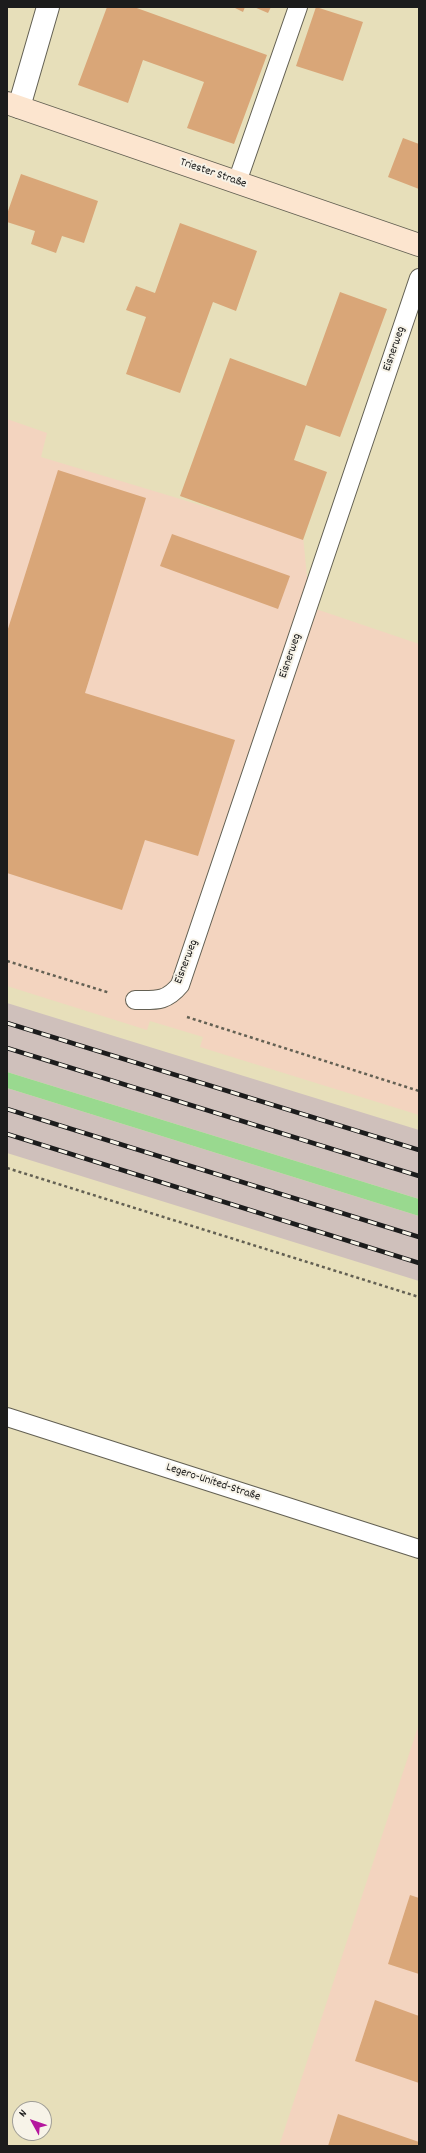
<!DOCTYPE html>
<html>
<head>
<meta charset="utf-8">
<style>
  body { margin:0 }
  #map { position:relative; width:426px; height:2153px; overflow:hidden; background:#e7dfba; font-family:Dekko,sans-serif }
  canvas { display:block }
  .frame { position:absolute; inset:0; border:8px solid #1c1c1c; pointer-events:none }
  .north { position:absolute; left:12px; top:2101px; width:40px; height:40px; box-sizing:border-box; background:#f7f3e8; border:1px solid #9f9d96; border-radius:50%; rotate:310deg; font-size:11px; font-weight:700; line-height:16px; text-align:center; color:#1c1c1c }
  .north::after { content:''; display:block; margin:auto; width:14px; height:18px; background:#b5179e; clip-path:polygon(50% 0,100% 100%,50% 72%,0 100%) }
</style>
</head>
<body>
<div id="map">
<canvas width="426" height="2153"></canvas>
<div class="frame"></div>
<div class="north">N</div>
</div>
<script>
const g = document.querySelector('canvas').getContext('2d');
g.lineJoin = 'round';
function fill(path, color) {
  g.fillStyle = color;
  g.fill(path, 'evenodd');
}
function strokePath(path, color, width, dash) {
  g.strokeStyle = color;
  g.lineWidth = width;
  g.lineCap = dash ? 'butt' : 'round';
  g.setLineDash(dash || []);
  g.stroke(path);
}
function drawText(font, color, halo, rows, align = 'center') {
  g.font = font + ' Dekko,sans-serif';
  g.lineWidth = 4;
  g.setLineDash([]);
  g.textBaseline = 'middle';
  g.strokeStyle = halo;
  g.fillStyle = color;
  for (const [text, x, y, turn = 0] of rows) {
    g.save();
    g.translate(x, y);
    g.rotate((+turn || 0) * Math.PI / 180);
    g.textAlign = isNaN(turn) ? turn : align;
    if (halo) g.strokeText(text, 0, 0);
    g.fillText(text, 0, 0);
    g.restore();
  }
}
const built = new Path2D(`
  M7,419L47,433L41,457L303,536L310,607L419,644V1115L200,1047L203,1037L150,1021L147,1030L7,986Z
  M419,1724V2146H279Z`);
const industrial = new Path2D(`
  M7,1003L419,1130V1199L7,1072Z
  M7,1088L419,1216V1281L7,1153Z`);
const green = new Path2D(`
  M7,1072L419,1199V1216L7,1088Z`);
const building = new Path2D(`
  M107,7H134L267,55L234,144L187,128L204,82L143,60L128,103L78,85Z
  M233,7H245L243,12Z
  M254,7H271L268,13Z
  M316,7L363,22L343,81L296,66Z
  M403,138L419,144V189L388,177Z
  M21,174L98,201L84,243L62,236L56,253L31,244L35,231L7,222V214Z
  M180,223L257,251L236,311L213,302L180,393L126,374L146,317L126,310L136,286L155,293Z
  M340,292L387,309L340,437L306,425L294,460L327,472L303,540L180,496L230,358L306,386Z
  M58,470L146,498L85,693L235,740L198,856L145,840L122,910L7,873V632Z
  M172,534L290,576L278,609L160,566Z
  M410,1895L419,1898V1974L388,1964Z
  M375,2000L419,2016V2083L355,2061Z
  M338,2114L419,2142V2146H328Z`);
const path = new Path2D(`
  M7,961L110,993
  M187,1017L419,1091
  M7,1168L419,1297`);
const service = new Path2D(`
  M237,182L298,7
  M135,1000C156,1000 166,1002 180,985L419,278
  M7,1417L419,1549`);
const minor = new Path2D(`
  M19,107L48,7`);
const secondary = new Path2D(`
  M7,103L419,245`);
const rail = new Path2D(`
  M7,1023L419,1150
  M7,1048L419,1176
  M7,1109L419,1237
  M7,1134L419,1263`);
const streetNames = [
  ["Triester Straße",213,174,19],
  ["Eisnerweg",395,349,-71],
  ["Eisnerweg",291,656,-71],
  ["Eisnerweg",187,962,-69],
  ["Legero-United-Straße",213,1483,18]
];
fill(built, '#f3d4bf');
fill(industrial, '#cfc0bb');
fill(green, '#99d98f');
fill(building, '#d9a678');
strokePath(service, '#636053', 20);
strokePath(minor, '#636053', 24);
strokePath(secondary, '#636053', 24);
strokePath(path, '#636053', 2.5, [3, 3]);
strokePath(service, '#fff', 18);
strokePath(minor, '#fff', 22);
strokePath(secondary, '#fce5cf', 22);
strokePath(rail, '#1c1c1c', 4.5);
strokePath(rail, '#f7f3e8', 3, [9]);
drawText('12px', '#1c1c1c', '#f7f3e8', streetNames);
</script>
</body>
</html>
